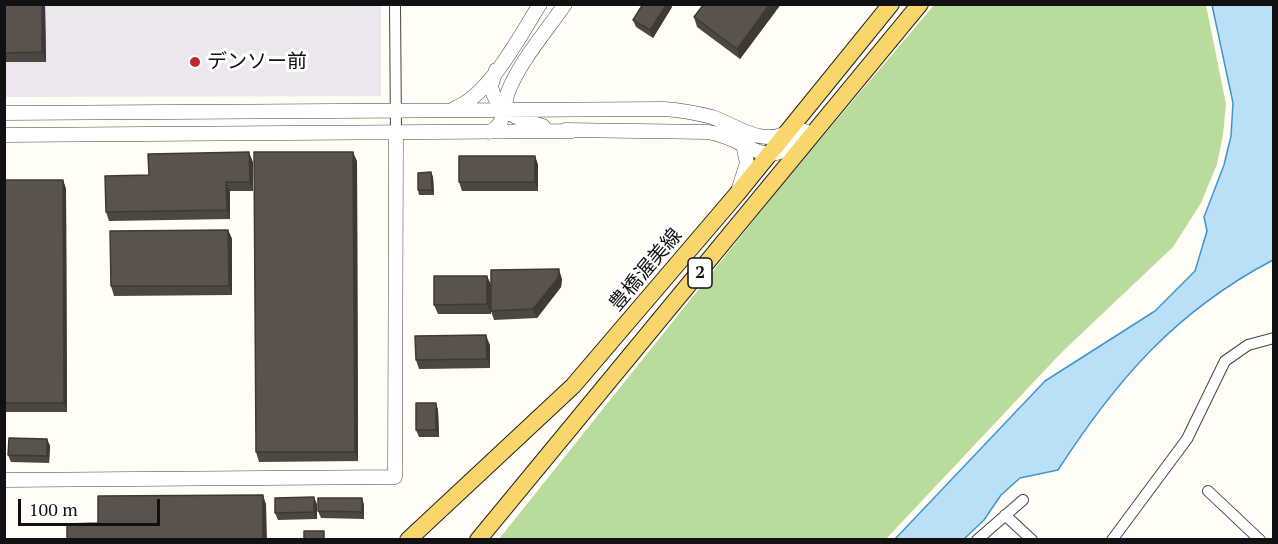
<!DOCTYPE html>
<html>
<head>
<meta charset="utf-8">
<style>
  body { margin:0 }
  #map { position:relative; width:1278px; height:544px; overflow:hidden; background:#fffdf5; font-family:"PT Serif",serif }
  canvas { display:block }
  .frame { position:absolute; inset:0; border:6px solid #111; pointer-events:none }
  .scale { position:absolute; left:18px; top:499px; width:142px; height:27px; box-sizing:border-box; border:3px solid #111; border-top:0; padding-left:8px; font-size:18px; line-height:21px; white-space:nowrap; color:#111; -webkit-text-stroke:4px #fff; paint-order:stroke }
</style>
</head>
<body>
<div id="map">
<canvas width="1278" height="544"></canvas>
<div class="frame"></div>
<div class="scale">100 m</div>
</div>
<script>
const g = document.querySelector('canvas').getContext('2d');
g.lineJoin = 'round';
function fill(path, color) {
  g.fillStyle = color;
  g.fill(path, 'evenodd');
}
function strokePath(path, color, width, dash) {
  g.strokeStyle = color;
  g.lineWidth = width;
  g.lineCap = dash ? 'butt' : 'round';
  g.setLineDash(dash || []);
  g.stroke(path);
}
function drawText(font, color, halo, rows, align = 'center') {
  g.font = font + ' "PT Serif","Noto Sans JP",serif';
  g.lineWidth = 6;
  g.setLineDash([]);
  g.textBaseline = 'middle';
  g.strokeStyle = halo;
  g.fillStyle = color;
  for (const [text, x, y, turn = 0] of rows) {
    g.save();
    g.translate(x, y);
    g.rotate((+turn || 0) * Math.PI / 180);
    g.textAlign = isNaN(turn) ? turn : align;
    if (halo) g.strokeText(text, 0, 0);
    g.fillText(text, 0, 0);
    g.restore();
  }
}
const industrial = new Path2D(`
  M4,5H381V96L5,97Z`);
const forest = new Path2D(`
  M934,5H1206L1226,104L1223,135L1217,164L1201,203L1173,247L1061,353L886,539H499L790,175Z`);
const water = new Path2D(`
  M1212,5H1273V260C1176,311 1117,379 1058,470L1020,478L1001,495L984,520L964,539H895L1045,381L1155,311L1195,271L1207,231L1204,217L1224,165L1231,136L1233,103Z`);
const minor = new Path2D(`
  M395,4L396,133
  M1208,491L1260,540
  M1005,515L1032,540
  M977,540L1023,500
  M1112,540L1187,439L1225,361L1248,345L1274,338`);
const tertiary = new Path2D(`
  M496,70L491,86C496,113 520,120 543,126
  M455,108C489,96 521,34 540,4
  M4,113L664,109C681,110 696,113 712,117C736,125 763,148 789,131
  M565,130L708,132C753,139 766,178 805,131
  M489,132C507,124 503,107 508,92C520,61 546,32 565,4
  M4,135L572,131
  M739,188L747,163L743,144
  M4,480L395,477L396,133`);
const primary = new Path2D(`
  M408,540L573,386L737,194L891,4
  M478,540L920,4`);
const wall = new Path2D(`
  M4,4H45L46,62H4Z
  M704,4H781L740,59L697,27L694,17Z
  M672,7L653,38L636,27L633,20Z
  M535,156L538,165V191H462L459,182Z
  M357,161L358,461L259,462L256,452Z
  M253,162V191H230V219L109,221L106,212L149,175Z
  M431,172L433,177L434,195H419L418,190Z
  M4,180H63L66,189L67,412H4Z
  M228,230L232,239V295L114,296L111,286Z
  M487,276L491,285L562,279L561,287L537,318L494,320L491,311V314H438L434,305Z
  M490,345V368L419,369L416,360Z
  M436,403L438,410L439,437H419L416,430Z
  M47,439L50,446L49,463L11,462L8,455Z
  M362,498L364,505V519L321,518L318,511Z
  M317,504V519L278,520L275,513Z`);
const shadedWall = new Path2D(`
  M42,4H45L46,62L42,52Z
  M667,4H671L672,7L653,38L650,30Z
  M770,4H781L740,59L737,49Z
  M249,152L253,162V191L250,182Z
  M353,152L357,161L358,461L355,452Z
  M535,156L538,165V191L535,182Z
  M431,172L433,177L434,195L432,190Z
  M63,180L66,189L67,412L64,403Z
  M226,182L230,191V219L227,210Z
  M228,230L232,239V295L229,286Z
  M559,269L562,279L561,287L537,318L533,309Z
  M487,276L491,285V314L487,304Z
  M486,335L490,345V368L487,359Z
  M436,403L438,410L439,437L436,430Z
  M47,439L50,446L49,463L47,456Z
  M263,495L266,504L267,540H263Z
  M314,497L317,504V519L314,512Z
  M362,498L364,505V519L362,512Z`);
const building = new Path2D(`
  M4,4H42V52L4,53Z
  M643,4H667L650,30L633,20Z
  M704,4H770L737,49L694,17Z
  M249,152L250,182H226L227,210L106,212L105,176L149,175L148,154Z
  M254,152H353L355,452H256Z
  M459,156H535V182H459Z
  M431,172L432,190H418V173Z
  M4,180H63L64,403H4Z
  M228,230L229,286H111L110,231Z
  M559,269L558,278L533,309L491,311V270Z
  M434,276H487V304L434,305Z
  M486,335L487,359L416,360L415,336Z
  M416,403H436V430H416Z
  M9,438L47,439V456L8,455Z
  M263,495V540H67V524L98,523V496Z
  M314,497V512L275,513V498Z
  M318,498H362V512L318,511Z
  M304,531H324V539H304Z`);
const markers = [
  [195,62,6,"#c4262e"]
];
const shields = [
  [700,273,24]
];
const shieldNames = [
  ["2",700,273]
];
const poiNames = [
  ["デンソー前",207,62]
];
const streetNames = [
  ["豊橋渥美線",646,270,-50]
];
fill(industrial, '#eee6ef');
fill(forest, '#b9dc9c');
fill(water, '#b9e0f7');
strokePath(water, '#3f96cf', 1.5);
strokePath(minor, '#444', 12);
strokePath(tertiary, '#444', 15);
strokePath(primary, '#222', 18);
strokePath(minor, '#fff', 10);
strokePath(tertiary, '#fff', 14);
strokePath(primary, '#f9d66b', 16);
fill(wall, '#4d4742');
fill(shadedWall, '#3f3936');
fill(building, '#5a524d');
strokePath(building, '#3f3936', 1.5);
for (const [x, y, r, color] of markers) {
  const dot = new Path2D();
  dot.arc(x, y, r, 0, 2 * Math.PI);
  g.fillStyle = color;
  g.fill(dot);
  strokePath(dot, '#fff', 2);
}
for (const [x, y, w] of shields) {
  const box = new Path2D();
  box.roundRect(x - w / 2, y - 15, w, 30, 4.5);
  g.fillStyle = '#fff';
  g.fill(box);
  strokePath(box, '#111', 1.5);
}
drawText('bold 18px', '#111', null, shieldNames);
drawText('20px', '#111', '#fff', poiNames, 'left');
drawText('20px', '#111', '#fff', streetNames);
</script>
</body>
</html>
